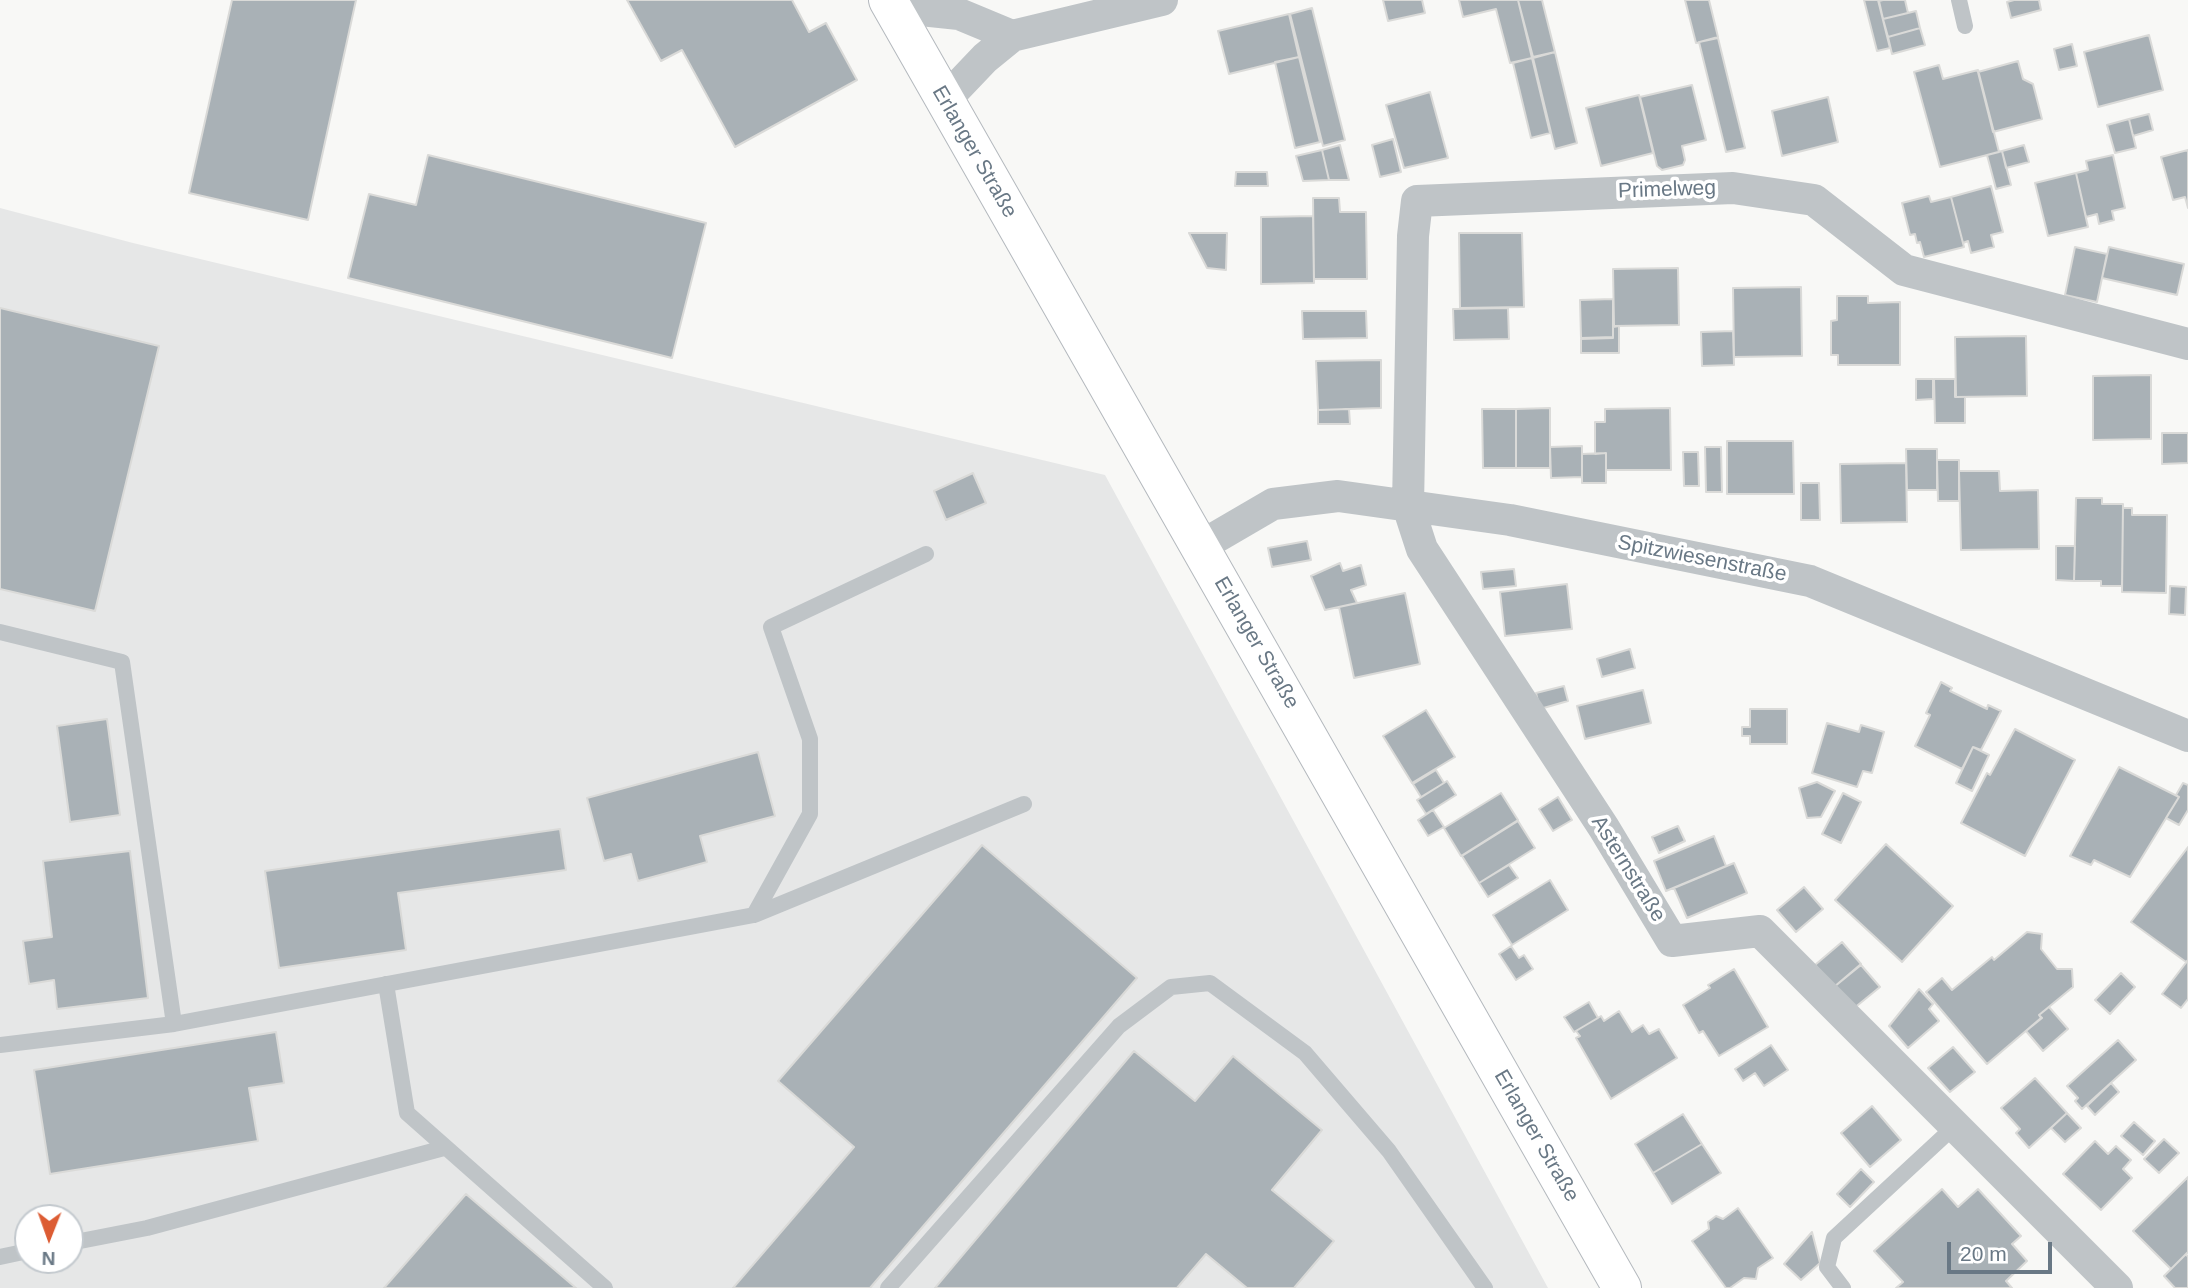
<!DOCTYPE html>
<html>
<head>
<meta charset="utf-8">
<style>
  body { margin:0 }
  #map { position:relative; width:2188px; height:1288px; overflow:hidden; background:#f8f8f6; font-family:Arial,sans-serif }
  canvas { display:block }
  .north { position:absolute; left:14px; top:1204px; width:70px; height:70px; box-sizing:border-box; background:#fff; border:2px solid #c3c9ce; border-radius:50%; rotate:181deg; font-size:19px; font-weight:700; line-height:28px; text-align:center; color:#697885 }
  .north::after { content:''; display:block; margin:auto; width:24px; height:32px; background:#dc5c33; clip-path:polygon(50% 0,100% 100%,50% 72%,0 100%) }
  .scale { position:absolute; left:1947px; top:1242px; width:105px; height:32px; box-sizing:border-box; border:4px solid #697885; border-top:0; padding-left:9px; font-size:21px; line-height:24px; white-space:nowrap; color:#697885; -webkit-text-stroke:5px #fff; paint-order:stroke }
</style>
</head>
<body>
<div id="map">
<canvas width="2188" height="1288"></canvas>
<div class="north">N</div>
<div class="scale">20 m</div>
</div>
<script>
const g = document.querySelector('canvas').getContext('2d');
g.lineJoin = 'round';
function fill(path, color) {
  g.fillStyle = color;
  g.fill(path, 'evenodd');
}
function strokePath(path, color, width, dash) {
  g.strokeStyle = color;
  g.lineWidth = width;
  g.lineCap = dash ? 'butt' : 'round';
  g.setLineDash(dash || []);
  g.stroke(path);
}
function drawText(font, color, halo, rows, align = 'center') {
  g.font = font + ' Arial,sans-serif';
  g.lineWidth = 7;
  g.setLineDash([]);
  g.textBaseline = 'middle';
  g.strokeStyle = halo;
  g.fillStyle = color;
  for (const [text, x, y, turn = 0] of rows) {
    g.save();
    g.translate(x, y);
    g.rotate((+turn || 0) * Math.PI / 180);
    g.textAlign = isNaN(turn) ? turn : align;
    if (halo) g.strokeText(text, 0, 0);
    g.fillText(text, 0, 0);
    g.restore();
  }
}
const built = new Path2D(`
  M0,208L133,243L1105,475L1548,1288H0ZM28,1218H70V1260H28Z`);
const building = new Path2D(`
  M232,0H356L308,220L189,193Z
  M627,0H792L809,32L826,23L857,80L735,147L682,50L661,61Z
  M1383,0H1422L1425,13L1388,21Z
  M1459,0H1518L1532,58L1510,63L1496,9L1463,17Z
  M1518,0H1542L1555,52L1533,57Z
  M1685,0H1709L1718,37L1696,43Z
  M1864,0H1878L1890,48L1877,51Z
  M1883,0H1905L1908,13L1883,19L1879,1Z
  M2014,0H2039L2041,10L2011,18L2007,2Z
  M1312,8L1345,140L1323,146L1290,14Z
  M1916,11L1920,28L1888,37L1883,19Z
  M1289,14L1299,57L1229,74L1218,31Z
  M1920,28L1925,45L1892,54L1888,37Z
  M2149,35L2163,90L2098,107L2084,52Z
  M1718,38L1745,148L1726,152L1699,42Z
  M2072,44L2077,66L2059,70L2054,49Z
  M1555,52L1577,143L1555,149L1533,58Z
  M1299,57L1320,142L1295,148L1275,62Z
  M1532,58L1550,133L1531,138L1513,63Z
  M2018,61L2023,79L2033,84L2042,119L1993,132L1978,72Z
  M1939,65L1943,79L1978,70L1999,152L1940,167L1914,72Z
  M1692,85L1706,140L1682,146L1685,160L1683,165L1662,170L1657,166L1640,97Z
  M1430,92L1448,158L1404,168L1386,105Z
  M1639,95L1653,153L1601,166L1586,108Z
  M1828,97L1838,142L1782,156L1772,111Z
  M2149,114L2153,130L2133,136L2129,119Z
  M2129,119L2136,148L2115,153L2107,125Z
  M1393,139L1401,172L1380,177L1372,145Z
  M1340,145L1349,180H1329L1322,150Z
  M2024,145L2029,162L2006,168L2002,151Z
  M1322,150L1329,180L1303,181L1296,156Z
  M2188,150V208L2185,197L2173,200L2161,157Z
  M2002,151L2011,185L1996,189L1987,155Z
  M428,155L706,223L672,358L348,278L369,194L416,205Z
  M2113,155L2125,208L2112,211L2114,220L2099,224L2097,214L2086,217L2076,173L2088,170L2086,161Z
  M1236,172H1267L1268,186H1235Z
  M2076,173L2088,227L2048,236L2035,183Z
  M1991,186L2003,232L1991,235L1994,247L1971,253L1968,241L1963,243L1951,197Z
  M1929,196L1931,202L1951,197L1964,247L1924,257L1920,242L1917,243L1915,234L1910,235L1902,203Z
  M1313,198H1339L1340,212H1366L1367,279H1314Z
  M1313,216L1314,283L1261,284V217Z
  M1189,233H1227L1226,270L1207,268Z
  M1459,233H1522L1524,307L1460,308Z
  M2075,247L2107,254L2097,302L2065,295Z
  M2109,247L2184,264L2177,295L2102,278Z
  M1678,268L1679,325L1614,326L1613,269Z
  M1801,287L1802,356L1734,357L1733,288Z
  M1837,296H1868V303L1900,302V365H1838V355H1831V321L1837,320Z
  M1613,299V337L1581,338L1580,300Z
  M0,308L159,346L95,611L0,589Z
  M1508,308L1509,339L1454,340L1453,309Z
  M1302,311H1366L1367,338L1303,339Z
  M1619,326V353H1581V339L1613,338V327Z
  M1733,331L1734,365L1702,366L1701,332Z
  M2026,336L2027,396L1956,397L1955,337Z
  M1381,360V408L1318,410L1316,361Z
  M2151,375V439L2093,440V376Z
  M1916,379H1933V399L1916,400Z
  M1934,379H1955V397H1965V423H1935Z
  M1550,408V468H1516V409Z
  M1670,408L1671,470H1606V453L1595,454V422H1605V409Z
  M1349,409L1350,424H1318V410Z
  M1482,409H1516V468H1483Z
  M2162,433H2188V463L2162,464Z
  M1727,441H1793L1794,494H1727Z
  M1582,446V477L1551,478L1550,447Z
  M1705,447H1721L1722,492H1706Z
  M1906,449H1937V490H1907Z
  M1683,452H1698L1699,486H1684Z
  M1606,453V483H1582V454Z
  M1937,460H1959V501H1938Z
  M1906,463L1907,522L1841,523L1840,464Z
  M1959,471H1999L2000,491L2038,490L2039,549L1961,550Z
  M973,473L986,503L946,520L934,491Z
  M1801,483H1819L1820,520H1801Z
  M2076,498H2102V504H2123L2122,586H2101V581H2074Z
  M2123,508H2132V515H2167L2166,593L2122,592Z
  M1307,541L1311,560L1272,567L1268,548Z
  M2056,546H2075L2074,581L2056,580Z
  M1340,563L1343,571L1361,565L1366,585L1351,590L1357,603L1325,610L1311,576Z
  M1514,569L1516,586L1483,589L1481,572Z
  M1567,584L1572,629L1505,636L1500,592Z
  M2170,586L2186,587L2185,615L2169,614Z
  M1405,593L1420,664L1354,678L1339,607Z
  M1630,649L1635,668L1602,677L1597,659Z
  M1941,682L1952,688L1950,691L1987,709L1988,705L2001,711L1981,750L1973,747L1962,769L1915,746L1930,715L1926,713Z
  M1564,686L1568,701L1540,709L1536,693Z
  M1643,690L1651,723L1585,739L1577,706Z
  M1750,709H1787V744H1750V736H1742V727H1750Z
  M1426,710L1455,757L1412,783L1383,736Z
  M107,719L120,815L70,822L57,726Z
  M1827,723L1859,732L1861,725L1884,732L1872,773L1863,771L1857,787L1812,773Z
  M2015,729L2075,760L2025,856L1961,823L1987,773L1990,775Z
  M1973,747L1989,755L1972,791L1956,783Z
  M758,752L775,816L700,836L707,862L638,881L631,854L604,861L587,798Z
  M2119,767L2179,797L2130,877L2094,860L2091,865L2070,856Z
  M1436,770L1444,783L1421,797L1413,784Z
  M1447,781L1456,795L1426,814L1417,800Z
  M1817,782L1835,791L1821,817L1807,818L1799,788Z
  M2183,783L2188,785V810L2179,825L2166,818L2179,797L2176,795Z
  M1501,793L1518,820L1461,856L1444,828Z
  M1843,793L1861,802L1841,843L1822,834Z
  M1558,797L1572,820L1553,831L1539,809Z
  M1433,810L1444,827L1428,836L1418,820Z
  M1518,821L1535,848L1479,883L1462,856Z
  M1678,826L1685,841L1659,853L1652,837Z
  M560,829L566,870L398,893L406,950L279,968L265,871Z
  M1714,836L1726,866L1666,891L1654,861Z
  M1886,844L1953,906L1902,962L1835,900Z
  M982,845L1137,978L870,1288H733L854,1147L778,1081Z
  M2188,847V960L2186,962L2131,922Z
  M130,851L148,998L57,1009L54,980L29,984L23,941L52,937L43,861Z
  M1734,863L1747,893L1687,918L1674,888Z
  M1509,865L1518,878L1488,897L1479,883Z
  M1550,880L1568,910L1512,945L1493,915Z
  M1804,887L1823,909L1796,932L1777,910Z
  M2027,932L2042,934L2041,949L2057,969H2072L2073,987L2039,1015L2041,1018L1987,1064L1926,992L1942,978L1952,990L1992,957L1994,960Z
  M1842,942L1861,964L1834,987L1815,965Z
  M1511,946L1519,958L1524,955L1533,969L1516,980L1499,954Z
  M2188,960V999L2181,1008L2162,994Z
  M1861,965L1880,987L1853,1009L1834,987Z
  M1734,969L1768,1027L1719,1056L1703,1031L1699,1033L1683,1005L1710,988L1708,985Z
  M2121,973L2135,987L2110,1014L2095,1000Z
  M1919,989L1933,1004L1929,1009L1939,1021L1908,1048L1889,1026Z
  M1589,1002L1598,1018L1574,1032L1564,1017Z
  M2049,1007L2068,1029L2043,1051L2026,1031L2042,1018L2039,1015Z
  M1619,1011L1632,1032L1643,1025L1649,1034L1659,1029L1677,1058L1611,1099L1576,1038L1580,1036L1576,1031L1601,1016L1604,1021Z
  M276,1032L284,1083L249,1088L258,1141L50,1174L34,1070Z
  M2118,1040L2136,1060L2082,1109L2075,1101L2078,1098L2067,1086Z
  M1771,1045L1788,1070L1764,1086L1755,1073L1743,1081L1735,1069Z
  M1953,1047L1975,1072L1950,1092L1928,1068Z
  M1134,1051L1195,1101L1233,1056L1322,1130L1272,1190L1334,1241L1294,1288H1247L1206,1254L1177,1288H935Z
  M2035,1078L2067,1113L2029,1148L2016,1133L2020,1129L2001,1108Z
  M2111,1083L2119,1092L2095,1115L2087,1106Z
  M1872,1106L1901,1140L1870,1167L1841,1133Z
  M2067,1113L2081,1128L2065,1142L2051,1128Z
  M1683,1114L1702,1144L1653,1173L1635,1144Z
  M2134,1122L2155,1141L2143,1155L2121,1136Z
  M2164,1139L2179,1153L2159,1173L2144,1159Z
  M2095,1141L2108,1154L2116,1146L2131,1160L2123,1169L2132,1178L2101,1210L2063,1174Z
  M1702,1144L1721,1173L1672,1204L1653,1173Z
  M1861,1169L1874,1182L1850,1207L1837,1194Z
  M2188,1177V1252L2171,1269L2133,1231Z
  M1942,1189L1958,1207L1978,1189L2021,1236L2012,1244L2027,1261L2006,1281L2012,1288H1896L1903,1282L1874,1251Z
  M466,1194L576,1288H384Z
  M1738,1208L1773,1258L1758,1268L1756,1279L1744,1278L1730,1288H1726L1692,1241L1709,1229L1708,1222L1716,1216L1723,1219Z
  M1812,1232L1820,1263L1801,1280L1784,1264Z
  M2186,1254L2188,1257V1288H2175L2164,1276Z`);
const service = new Path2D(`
  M1959,0L1965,26
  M0,632L122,662L174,1024
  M754,915L1024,804
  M386,984L407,1113L605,1288
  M0,1045L174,1024L754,915L810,814V739L771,627L926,554
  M70,1243L147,1228L444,1148
  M0,1257L28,1251
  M888,1288L1119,1026L1171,987L1210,983L1305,1053L1389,1151L1485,1288
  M1843,1288L1827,1267L1834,1238L1955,1126`);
const minor = new Path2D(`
  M892,7L959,14L1012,36
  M945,100L985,58L1012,36L1162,0
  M1201,546L1273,504L1338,496L1510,520L1810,581L2188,736
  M2117,1288L1760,931L1672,941L1604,828L1422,549L1408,506L1413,236L1417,201L1733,188L1814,200L1904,270L2188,344`);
const secondary = new Path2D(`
  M888,0L1622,1288`);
const streetNames = [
  ["Erlanger Straße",974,152,60],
  ["Primelweg",1667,190,-2],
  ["Spitzwiesenstraße",1702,559,11],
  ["Erlanger Straße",1256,643,60],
  ["Asternstraße",1628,869,58],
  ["Erlanger Straße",1536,1136,60]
];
fill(built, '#e6e7e7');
fill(building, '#a9b1b6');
strokePath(building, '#dadad8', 2);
strokePath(secondary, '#b4b9be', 40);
strokePath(service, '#bfc4c7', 16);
strokePath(minor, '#bfc4c7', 32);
strokePath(secondary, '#fff', 38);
drawText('21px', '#697885', '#fff', streetNames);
</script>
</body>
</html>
